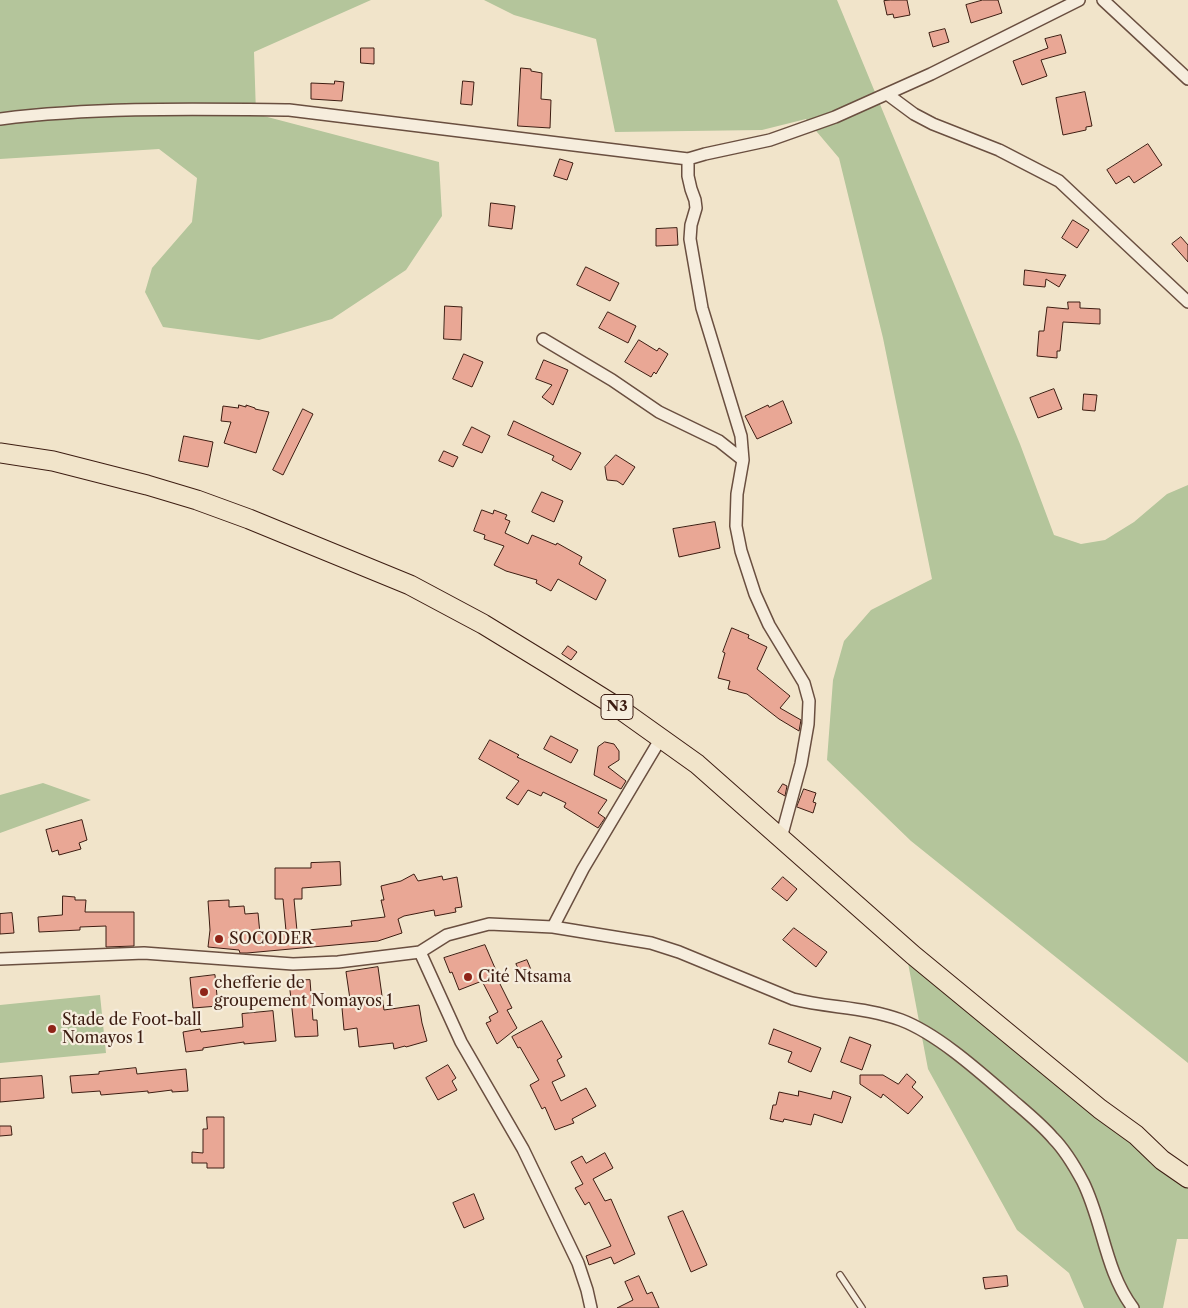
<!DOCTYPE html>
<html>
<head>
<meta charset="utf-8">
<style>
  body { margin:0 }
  canvas { display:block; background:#f1e4ca }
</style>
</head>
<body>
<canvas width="1188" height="1308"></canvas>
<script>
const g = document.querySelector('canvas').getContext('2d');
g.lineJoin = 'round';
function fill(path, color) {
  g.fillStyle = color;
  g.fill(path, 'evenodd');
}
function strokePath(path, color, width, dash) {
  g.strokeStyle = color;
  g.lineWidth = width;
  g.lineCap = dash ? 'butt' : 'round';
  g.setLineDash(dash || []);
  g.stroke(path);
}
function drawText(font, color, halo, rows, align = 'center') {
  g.font = font + ' "Libre Caslon Text",serif';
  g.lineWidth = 4.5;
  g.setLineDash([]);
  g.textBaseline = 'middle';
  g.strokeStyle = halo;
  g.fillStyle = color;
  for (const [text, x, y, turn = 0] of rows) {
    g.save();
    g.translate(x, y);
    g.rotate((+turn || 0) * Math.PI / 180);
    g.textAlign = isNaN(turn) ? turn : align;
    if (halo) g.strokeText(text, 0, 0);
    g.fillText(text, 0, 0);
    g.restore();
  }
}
const green = new Path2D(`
  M0,0H371L254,52L256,114L439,162L442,216L406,270L332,319L259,340L163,327L145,292L152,268L192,222L197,178L159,149L0,159Z
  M484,0H837L1020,444L1054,535L1081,544L1105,540L1134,522L1167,494L1188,485V1063L911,841L827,760L833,680L844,641L871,610L932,579L883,338L839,158L806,119L762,130L615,132L596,39L514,15Z
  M43,783L91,800L0,833V795Z
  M905,947L1188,1170V1239H1177L1163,1308H1084L1069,1273L1017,1230L928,1069Z
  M100,995L106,1053L0,1063V1005Z`);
const building = new Path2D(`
  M891,0H907L910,15L894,18L893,14L887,15L884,1Z
  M983,0H998L1002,13L971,23L966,5Z
  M945,29L949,42L933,47L929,33Z
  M1061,35L1066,53L1041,60L1047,76L1022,85L1013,61L1048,48L1045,39Z
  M361,48H374V64L361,63Z
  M521,68L531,69V71L542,73L541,99L551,100L550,128L518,126Z
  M335,81L344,82L342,101L311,99V83L334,84Z
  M463,81L474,82L472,105L461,104Z
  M1085,92L1092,126L1086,127V130L1063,135L1056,98Z
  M1148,144L1162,165L1134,183L1129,176L1116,184L1107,170Z
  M560,159L573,163L567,180L554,176Z
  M491,203L515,206L512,229L489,226Z
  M1073,220L1089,230L1077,248L1062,238Z
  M677,228L678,245L656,246V229Z
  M1181,237L1188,245V262L1172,244Z
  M586,267L619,283L610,301L577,285Z
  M1025,270L1047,273L1066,275L1059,287L1046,279L1045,287L1024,285Z
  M1068,302H1080V308L1100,309V324L1063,322L1060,351H1057V358L1037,356L1039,331H1044L1047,307L1068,309Z
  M445,306L462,307L461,340L444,339Z
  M608,312L636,326L628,343L599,328Z
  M639,340L657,351L659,348L668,354L656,374L654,372L651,377L625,362Z
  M464,354L483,362L472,387L453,379Z
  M544,360L568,370L553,405L542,397L552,385L536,379Z
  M1054,389L1062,409L1038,418L1030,398Z
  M1084,394L1097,395L1095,411L1083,410Z
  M783,401L792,423L757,439L745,416L768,405L769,407Z
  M239,405L246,407V405L255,408V409L269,412L256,453L224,443L231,422L221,421L223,406L238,408Z
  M303,409L313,414L283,475L273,470Z
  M514,421L581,453L571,470L552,460L554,456L508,435Z
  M472,427L490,436L482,453L463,445Z
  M184,436L213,442L208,467L179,461Z
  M444,451L458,457L453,467L439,461Z
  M616,455L635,467L623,485L617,481L607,480L606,475L605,467Z
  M542,492L563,501L554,522L532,512Z
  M482,510L493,514L494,510L507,515L505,519L510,521L505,533L528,544L532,535L556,545L557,543L582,557L579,564L606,580L596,600L558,579L551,591L536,583L537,580L506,571L494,565L504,546L484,539L485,535L474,531Z
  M715,522L720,548L679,557L673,529Z
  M732,628L749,635L748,638L767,647L757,669L790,696L780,708L801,720L799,731L779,719L747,694L728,689L730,681L718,678L725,653L723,652Z
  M568,646L577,652L571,660L562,654Z
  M551,736L578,750L571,763L544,749Z
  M490,740L519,755L517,757L607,800L598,813L605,818L598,828L564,807L566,803L543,792L541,796L528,790L518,805L506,798L519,781L479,759Z
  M605,742L614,744L619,751V760L608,767L626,781L621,789L594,775L598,747Z
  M783,784L787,786L785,796L778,792Z
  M804,789L816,793L813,802L816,803L813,813L797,807Z
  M82,820L87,840L79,843L81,849L59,855L58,850L52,852L46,830Z
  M340,862L341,885L302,888V899H294L297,931L352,926L351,921L385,917L381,900H384L381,886L401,881L414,874L418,881L442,876L443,880L457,877L462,907L455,908L456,912L435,916L434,910L404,916L398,919L402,933L378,941L247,953H240L239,950L208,947L210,930L208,901L229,900V907L244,906L245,914L258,913L260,934L286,931L283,899H275V868H311V863Z
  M783,877L797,889L787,901L772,889Z
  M63,896L75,897V900H86L85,912H134V946L106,947V926L80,927V930L39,932L38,917L62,915Z
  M12,913L14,933L0,934V914Z
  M794,928L827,952L816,967L783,940Z
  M485,945L498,975L496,976L512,1008L507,1010L517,1028L497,1044L486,1023L491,1021L489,1017L498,1012L482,981L459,990L452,972L450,973L444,958Z
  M527,960L532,972L522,976L516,964Z
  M378,967L384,1010L419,1005L422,1023L427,1041L406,1047L405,1046L394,1049L393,1043L359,1047L357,1028L344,1030L342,1008L351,1006L346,972Z
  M215,975L218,1006L193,1008L190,978Z
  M310,980L313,1020H317L318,1036L295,1037L289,981Z
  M273,1011L276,1041L244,1044V1042L203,1048V1050L186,1052L183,1032L200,1029L201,1032L243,1027L242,1014Z
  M542,1021L562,1057L557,1060L565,1076L552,1082L561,1101L586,1088L596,1106L572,1119L574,1123L555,1130L545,1107L542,1109L530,1085L539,1080L520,1047L518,1048L512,1037Z
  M774,1029L821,1048L811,1072L788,1062L792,1052L769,1044Z
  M850,1037L871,1045L862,1070L841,1062Z
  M448,1065L456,1078L452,1081L457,1090L438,1100L426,1078Z
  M136,1068L137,1074L186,1069L188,1091L172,1092V1090L148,1093V1091L101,1095L100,1091L72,1093L70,1076L99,1074V1072Z
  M907,1074L916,1082L912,1087L923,1097L908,1114L883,1094L881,1098L860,1084V1075H883L898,1084Z
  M42,1076L44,1098L0,1102V1079Z
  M799,1091L831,1099L833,1091L851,1097L842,1123L814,1114L811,1125L784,1119L783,1122L770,1119L773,1105H776L779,1092L798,1096Z
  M207,1117H224V1168H207V1163H192V1152L203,1153V1129H207Z
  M0,1126H11L12,1135L0,1136Z
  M605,1153L613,1168L593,1179L605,1201L611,1199L635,1254L614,1264L611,1257L589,1265L586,1256L611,1246L589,1202L585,1205L575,1188L583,1184L571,1162L582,1156L586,1163Z
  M474,1194L484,1219L464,1228L453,1203Z
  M683,1211L707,1265L691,1272L668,1217Z
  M639,1276L647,1294L652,1292L659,1308H617L633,1300L625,1282Z
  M1007,1276L1008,1286L985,1289L983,1278Z`);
const service = new Path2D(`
  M840,1275L862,1308`);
const minor = new Path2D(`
  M1103,0L1188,79
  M887,94L914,114L933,124L999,150L1059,181L1188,302
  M0,119C96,107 193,109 289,110L688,159L705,154L770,140L835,117L931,74L1079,0
  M688,159V176L691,189L695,200L696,208L691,225L690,239L702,308L741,436L743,460L737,494L736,526L741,551L755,594L769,625L804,683L809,701L808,724L801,764L781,838
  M543,339L612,380L659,412L719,441L743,460
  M553,927L583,869L661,738
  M0,959L144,953L293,964L338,962L420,952
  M591,1308L587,1290L578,1263L523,1149L461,1042L420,952L447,935L489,924L553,927L651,943L679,952L793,999C829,1008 866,1007 901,1020C938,1034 981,1073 1011,1099C1026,1112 1041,1124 1053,1138C1065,1150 1075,1167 1083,1182C1103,1222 1105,1271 1133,1308`);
const trunk = new Path2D(`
  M0,453L53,461L147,485L197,500L249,519L410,585L483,624L550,665L617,707L697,764L913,955L1100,1109L1136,1135L1162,1160L1188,1178`);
const markers = [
  [219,939,5,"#8f2418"],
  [468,977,5,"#8f2418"],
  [204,992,5,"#8f2418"],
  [52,1029,5,"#8f2418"]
];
const shields = [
  [617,707,32]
];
const shieldNames = [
  ["N3",617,707]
];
const poiNames = [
  ["SOCODER",229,939],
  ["Cité Ntsama",478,977],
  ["chefferie de",214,983],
  ["groupement Nomayos 1",214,1001],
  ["Stade de Foot-ball",62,1020],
  ["Nomayos 1",62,1038]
];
fill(green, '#b4c59b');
fill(building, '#e9a795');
strokePath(building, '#3d1d12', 1);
strokePath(service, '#6a4f40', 8);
strokePath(minor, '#6a4f40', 14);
strokePath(trunk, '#3d1d12', 21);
strokePath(service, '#f6eddd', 5.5);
strokePath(minor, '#f6eddd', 11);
strokePath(trunk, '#f1e4ca', 19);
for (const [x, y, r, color] of markers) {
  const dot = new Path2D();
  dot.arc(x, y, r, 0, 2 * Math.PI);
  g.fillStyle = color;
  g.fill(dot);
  strokePath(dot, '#f6eddd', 2);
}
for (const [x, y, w] of shields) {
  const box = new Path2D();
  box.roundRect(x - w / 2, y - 12.5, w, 25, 4);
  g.fillStyle = '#f6eddd';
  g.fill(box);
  strokePath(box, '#3d1d12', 1);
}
drawText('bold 15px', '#3d1d12', null, shieldNames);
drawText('16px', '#3d1d12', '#f6eddd', poiNames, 'left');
</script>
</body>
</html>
